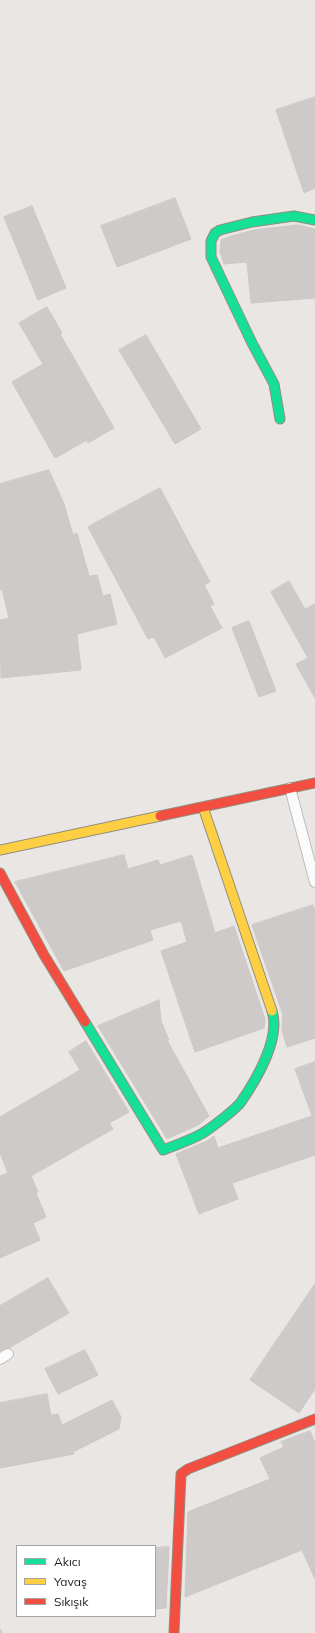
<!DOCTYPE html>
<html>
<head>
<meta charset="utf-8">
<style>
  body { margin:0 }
  #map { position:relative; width:315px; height:1633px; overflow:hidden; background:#e9e6e3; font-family:Mulish,sans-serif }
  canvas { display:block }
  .legend { position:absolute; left:16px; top:1545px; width:140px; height:72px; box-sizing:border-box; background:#fff; border:1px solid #a4a4a4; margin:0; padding:5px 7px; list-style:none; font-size:12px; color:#1b1b1b }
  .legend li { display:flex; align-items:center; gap:8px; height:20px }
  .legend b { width:20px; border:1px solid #a4a4a4 }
</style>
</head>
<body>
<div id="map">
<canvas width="315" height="1633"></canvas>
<ul class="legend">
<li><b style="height:5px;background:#16e098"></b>Akıcı</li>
<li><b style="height:5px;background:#ffcf43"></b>Yavaş</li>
<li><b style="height:5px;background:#f24e42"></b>Sıkışık</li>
</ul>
</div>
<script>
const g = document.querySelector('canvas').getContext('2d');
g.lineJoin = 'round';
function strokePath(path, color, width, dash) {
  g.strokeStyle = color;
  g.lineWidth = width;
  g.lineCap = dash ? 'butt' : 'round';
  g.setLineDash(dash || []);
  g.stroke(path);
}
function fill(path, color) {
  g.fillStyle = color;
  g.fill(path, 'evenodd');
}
const stream = new Path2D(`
  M0,1631L1,1633`);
const building = new Path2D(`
  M315,97V188L304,193L276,110Z
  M175,198L191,239L117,267L101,226Z
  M32,206L66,288L38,300L4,217Z
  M298,225L315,229V298L251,303L247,262L224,264L220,252L221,240L231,236L254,230Z
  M47,307L62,333L60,334L114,428L88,443L87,440L55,458L12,382L43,364L19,323Z
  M146,335L201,429L175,444L119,350Z
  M49,470L64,504L73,535L77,533L89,576L97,575L103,596L110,594L117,624L77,634L81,670L1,678L0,620L9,618L2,589L0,590V484Z
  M160,488L210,582L204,585L214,604L210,606L222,628L165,658L154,637L148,639L88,527Z
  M289,581L305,609L315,604V698L296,664L308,658L271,592Z
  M249,621L276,691L259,697L232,628Z
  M124,855L128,869L158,860L160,865L192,855L215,933L234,926L265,1019L264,1028L195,1052L161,951L187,942L181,921L150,930L153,940L64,971L15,882Z
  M313,905L315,911V1038L287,1047L282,1030L283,1015L252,925Z
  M159,1000L161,1021L169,1040H167L209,1116L198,1125L167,1139L98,1026Z
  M86,1041L129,1112L109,1123L113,1129L31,1176L38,1192L36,1193L46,1217L33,1223L40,1240L0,1258V1176L8,1173L0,1153V1117L80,1070L69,1052Z
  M315,1062V1155L232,1183L238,1199L199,1214L176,1154L207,1141L214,1136L218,1148L312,1116L295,1069Z
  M48,1278L69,1313L9,1348L0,1351V1306Z
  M315,1284V1389L299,1413L250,1380Z
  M85,1350L98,1375L58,1394L45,1369Z
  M47,1394L51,1415L58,1414L62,1425L112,1400L121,1417L119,1429L73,1452L74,1454L0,1468V1403Z
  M310,1431L315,1443V1579L302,1550L185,1597L188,1512L270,1479L260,1458L284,1447L281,1442Z
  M169,1547L166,1608L155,1609V1548Z`);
const street = new Path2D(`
  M290,788L315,882
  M0,1359L8,1354`);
const fast = new Path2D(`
  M280,419L274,384L252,343L211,257V241L215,233L220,230L252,222L294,216L315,220
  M85,1022L163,1150C176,1145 191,1140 203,1133C211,1128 236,1109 241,1102C256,1080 281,1038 272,1011`);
const slow = new Path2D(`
  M203,807L272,1011
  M0,850L160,816`);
const jam = new Path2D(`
  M160,816L315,783
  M0,873L44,955L85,1022
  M174,1633L181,1474L188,1469L315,1419`);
strokePath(stream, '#bad6d9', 3.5);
fill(building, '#cecac9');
strokePath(building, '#ccc8c5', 1);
strokePath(street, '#bfbdbc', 12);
strokePath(fast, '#918f7e', 11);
strokePath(slow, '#918f7e', 11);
strokePath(jam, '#918f7e', 11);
strokePath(street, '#fcfbfb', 10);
strokePath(fast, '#16e098', 9);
strokePath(slow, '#ffcf43', 9);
strokePath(jam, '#f24e42', 9);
</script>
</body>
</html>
